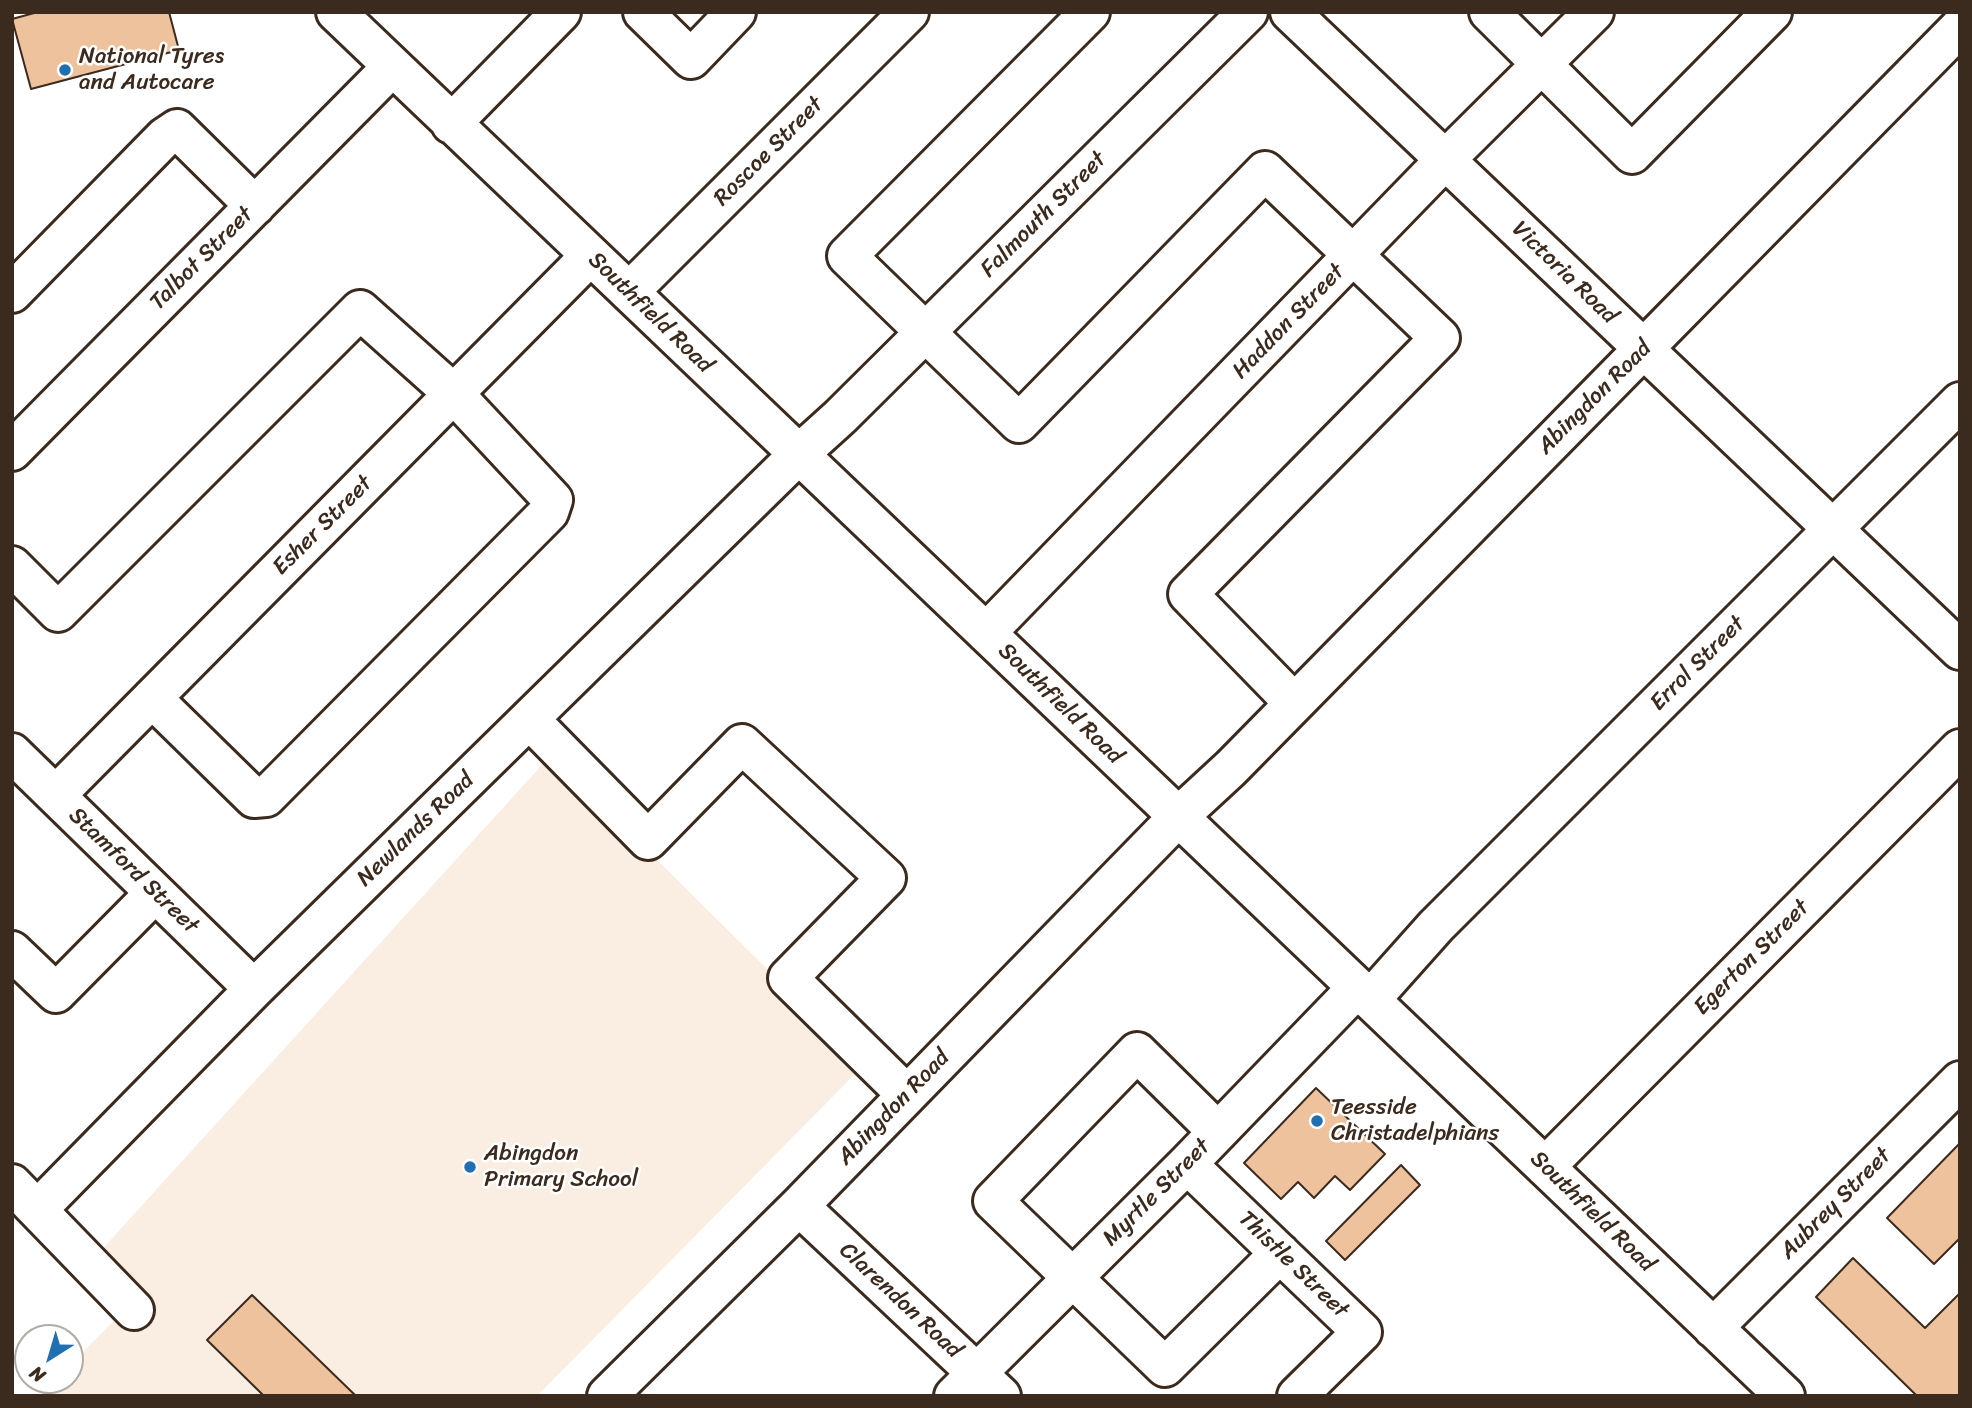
<!DOCTYPE html>
<html>
<head>
<meta charset="utf-8">
<style>
  body { margin:0 }
  #map { position:relative; width:1972px; height:1408px; overflow:hidden; background:#fff; font-family:Sriracha,sans-serif }
  canvas { display:block }
  .frame { position:absolute; inset:0; border:14px solid #3b2a1e; pointer-events:none }
  .north { position:absolute; left:14px; top:1324px; width:70px; height:70px; box-sizing:border-box; background:#fff; border:2px solid #b1aaa5; border-radius:50%; rotate:217deg; font-size:19px; font-weight:700; line-height:28px; text-align:center; color:#3b2a1e }
  .north::after { content:''; display:block; margin:auto; width:24px; height:32px; background:#1f6fb2; clip-path:polygon(50% 0,100% 100%,50% 72%,0 100%) }
</style>
</head>
<body>
<div id="map">
<canvas width="1972" height="1408"></canvas>
<div class="frame"></div>
<div class="north">N</div>
</div>
<script>
const g = document.querySelector('canvas').getContext('2d');
g.lineJoin = 'round';
function fill(path, color) {
  g.fillStyle = color;
  g.fill(path, 'evenodd');
}
function strokePath(path, color, width, dash) {
  g.strokeStyle = color;
  g.lineWidth = width;
  g.lineCap = dash ? 'butt' : 'round';
  g.setLineDash(dash || []);
  g.stroke(path);
}
function drawText(font, color, halo, rows, align = 'center') {
  g.font = font + ' Sriracha,sans-serif';
  g.lineWidth = 5;
  g.setLineDash([]);
  g.textBaseline = 'middle';
  g.strokeStyle = halo;
  g.fillStyle = color;
  for (const [text, x, y, turn = 0] of rows) {
    g.save();
    g.translate(x, y);
    g.rotate((+turn || 0) * Math.PI / 180);
    g.textAlign = isNaN(turn) ? turn : align;
    if (halo) g.strokeText(text, 0, 0);
    g.fillText(text, 0, 0);
    g.restore();
  }
}
const built = new Path2D(`
  M551,755L864,1065L537,1396H39L55,1380H70V1365L124,1311L85,1268Z`);
const building = new Path2D(`
  M38,12H169L179,50L31,89L12,19Z
  M1316,1088L1385,1154L1350,1190L1335,1176L1314,1198L1298,1182L1281,1199L1244,1163Z
  M1960,1143V1238L1934,1264L1887,1218Z
  M1401,1165L1420,1185L1345,1260L1326,1241Z
  M1853,1258L1925,1328L1960,1293V1396H1917L1816,1297Z
  M252,1295L356,1396H264L207,1340Z`);
const minor = new Path2D(`
  M336,12L1785,1396
  M643,12L691,59L736,12
  M1090,12L847,256L1019,423L1265,171L1440,338L1188,594L1294,703
  M1290,12L1960,650
  M1489,12L1632,154L1772,12
  M451,124L561,12
  M629,292L909,12
  M12,293L165,137L177,129L255,206
  M12,451L392,67
  M12,566L58,612L360,310L454,394L553,500L549,512L266,797L254,798L152,698
  M986,633L1445,160L1594,12
  M529,719L648,840L742,744L886,878L788,978L907,1095
  M12,753L254,989
  M56,795L590,256
  M12,951L56,993L155,893
  M1370,1000L1436,926L1960,402
  M1218,1132L1137,1052L993,1201L1165,1367L1280,1253
  M1187,1164L1362,1332L1297,1396
  M1545,1167L1960,749
  M12,1184L134,1310
  M799,1206L1001,1396
  M38,1209L254,989L798,455L840,417L1248,12
  M1713,1328L1960,1081
  M607,1396L799,1206L1178,817L1231,768L1960,27
  M954,1396L1187,1164L1357,988`);
const markers = [
  [65,70,7,"#1f6fb2"],
  [1317,1121,7,"#1f6fb2"],
  [470,1167,7,"#1f6fb2"]
];
const poiNames = [
  ["National Tyres",79,57],
  ["and Autocare",79,83],
  ["Teesside",1331,1108],
  ["Christadelphians",1331,1134],
  ["Abingdon",484,1154],
  ["Primary School",484,1180]
];
const streetNames = [
  ["Roscoe Street",769,152,-45],
  ["Falmouth Street",1044,215,-45],
  ["Talbot Street",202,259,-45],
  ["Victoria Road",1564,273,44],
  ["Southfield Road",650,313,44],
  ["Haddon Street",1289,322,-46],
  ["Abingdon Road",1595,398,-45],
  ["Esher Street",323,526,-45],
  ["Errol Street",1698,664,-45],
  ["Southfield Road",1060,704,44],
  ["Newlands Road",416,830,-44],
  ["Stamford Street",133,871,44],
  ["Egerton Street",1752,958,-45],
  ["Abingdon Road",894,1108,-46],
  ["Myrtle Street",1157,1193,-45],
  ["Aubrey Street",1836,1204,-45],
  ["Southfield Road",1592,1212,44],
  ["Thistle Street",1293,1265,44],
  ["Clarendon Road",900,1301,43]
];
fill(built, '#faede2');
fill(building, '#eec29d');
strokePath(building, '#3b2a1e', 2);
strokePath(minor, '#3b2a1e', 44);
strokePath(minor, '#fff', 38);
for (const [x, y, r, color] of markers) {
  const dot = new Path2D();
  dot.arc(x, y, r, 0, 2 * Math.PI);
  g.fillStyle = color;
  g.fill(dot);
  strokePath(dot, '#fff', 2.5);
}
drawText('23px', '#3b2a1e', '#fff', poiNames, 'left');
drawText('23px', '#3b2a1e', '#fff', streetNames);
</script>
</body>
</html>
